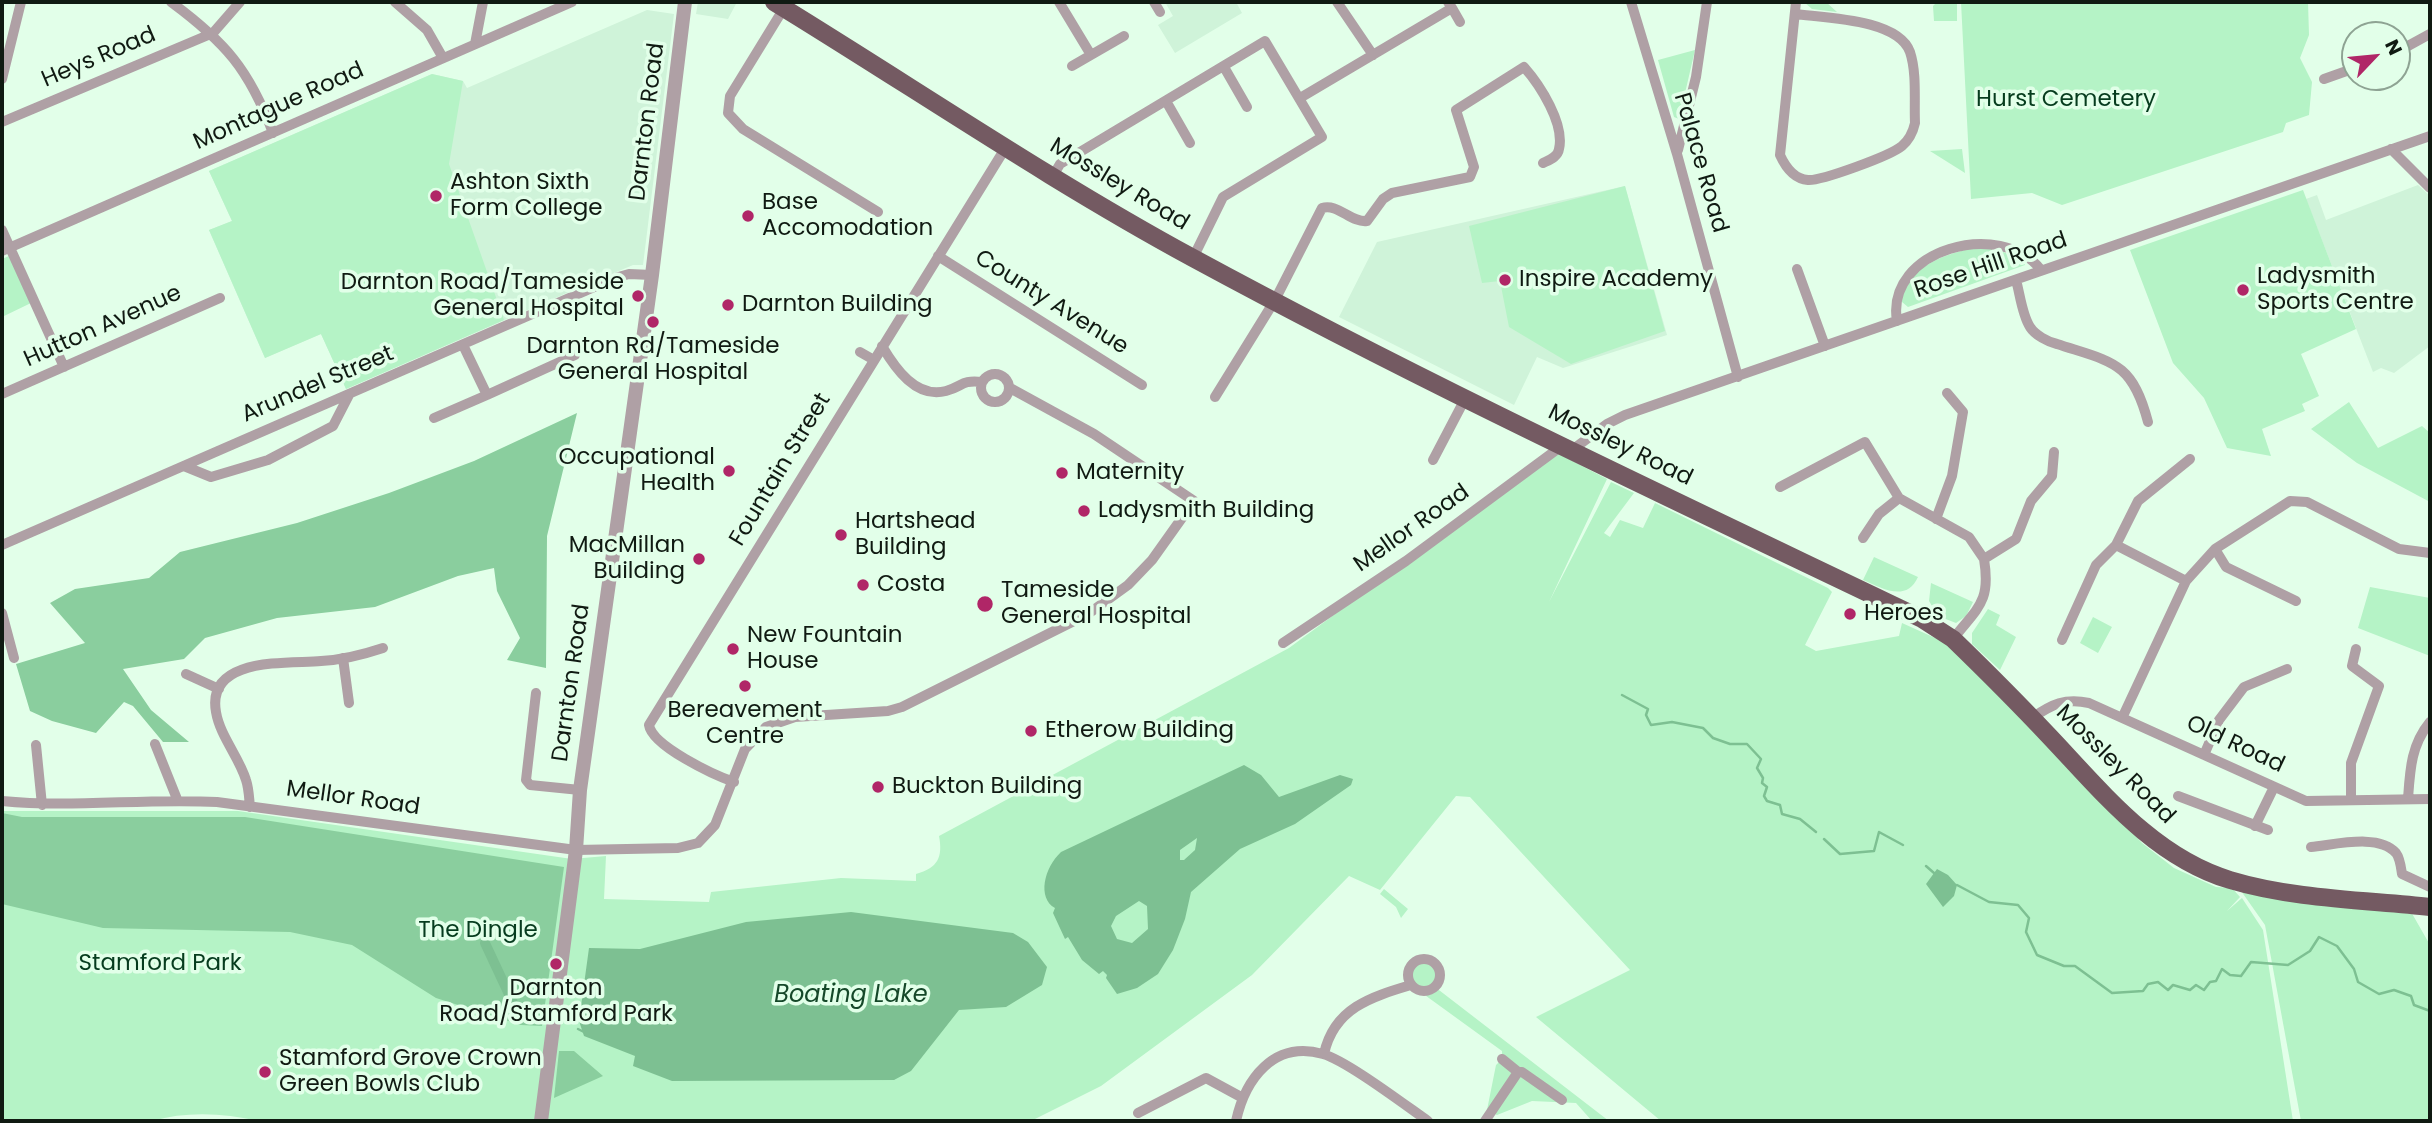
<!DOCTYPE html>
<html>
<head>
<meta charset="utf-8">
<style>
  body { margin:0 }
  #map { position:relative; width:2432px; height:1123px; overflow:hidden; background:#e2ffe9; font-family:Poppins,sans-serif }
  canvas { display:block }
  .frame { position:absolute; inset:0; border:4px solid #101a12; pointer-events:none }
  .north { position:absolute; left:2341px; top:21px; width:70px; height:70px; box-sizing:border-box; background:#e2ffe9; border:2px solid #8ea393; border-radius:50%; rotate:64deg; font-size:19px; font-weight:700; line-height:28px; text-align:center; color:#101a12 }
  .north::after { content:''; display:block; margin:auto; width:24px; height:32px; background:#b02667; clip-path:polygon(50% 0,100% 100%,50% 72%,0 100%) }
</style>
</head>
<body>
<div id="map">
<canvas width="2432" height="1123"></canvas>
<div class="frame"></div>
<div class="north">N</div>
</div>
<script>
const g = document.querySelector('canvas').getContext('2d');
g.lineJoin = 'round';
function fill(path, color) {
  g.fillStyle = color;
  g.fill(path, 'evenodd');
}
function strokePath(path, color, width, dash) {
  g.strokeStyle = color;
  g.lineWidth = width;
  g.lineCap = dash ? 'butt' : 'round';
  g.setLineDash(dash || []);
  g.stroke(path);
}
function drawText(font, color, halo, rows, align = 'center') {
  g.font = font + ' Poppins,sans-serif';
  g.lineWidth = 7;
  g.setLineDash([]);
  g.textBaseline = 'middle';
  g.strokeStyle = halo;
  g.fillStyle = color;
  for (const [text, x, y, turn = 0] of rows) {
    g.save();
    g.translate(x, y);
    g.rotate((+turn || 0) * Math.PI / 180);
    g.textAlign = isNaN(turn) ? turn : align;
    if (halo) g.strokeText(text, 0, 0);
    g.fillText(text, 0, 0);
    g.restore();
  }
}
const built = new Path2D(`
  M698,2H737L728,19L696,14Z
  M1165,2H1236L1242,13L1175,53L1158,25L1173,16Z
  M647,10L674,14L643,265H633L583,286L346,389L321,334L265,358L209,230L232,221L209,171L432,74L463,81L467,88Z
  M2418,185L2430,196V346L2394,373L2381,368L2373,372L2306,199L2317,195L2326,220Z
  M1625,186L1667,335L1563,368L1537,357L1514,405L1339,317L1377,242Z`);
const green = new Path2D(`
  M1804,2H1826L1837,12L1812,9Z
  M1937,2H1957V21H1934L1933,6Z
  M1961,2H2308L2309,35L2300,58L2312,82L2309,115L2286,123L2283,132L2062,205L2032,193L1971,199Z
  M1695,50L1679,119L1674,117L1658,60Z
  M432,74L463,81L449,164L504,320L346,389L321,334L265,358L209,230L232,221L209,171Z
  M1962,149L1965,173L1930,151Z
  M1625,186L1665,331L1571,364L1509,327L1500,281L1482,283L1469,226Z
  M2303,190L2356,329L2301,354L2319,396L2302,404L2305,411L2262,429L2271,456L2227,448L2204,398L2173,363L2130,250Z
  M1969,249H1996L2025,261V265L1908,307L1902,302C1903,269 1943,255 1969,249Z
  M9,256L31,303L2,317V259Z
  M2349,402L2378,448L2422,426L2430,433V502L2357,463L2311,429Z
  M1555,452L1607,479L1549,602L1611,482L1634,493L1604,533L1610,537L1620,520L1643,528L1655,503L1828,588L1832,592L1805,645L1816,651L1899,636L1902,623L1944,642L2048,742L2142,843L2174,868L2216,887L2232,888L2240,897L2227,911L2242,898L2263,930L2293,1121H1661L1536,1017L1630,970L1470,797L1456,796L1380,890L1349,876L1252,975L1101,1086L1031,1121H259C223,1113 187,1111 152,1121H2V811H238L572,859L606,856L604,899L709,902L711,892L841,878L916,881V874C938,868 943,857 939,836L1289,648Z
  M1874,557L1918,577C1906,603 1882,588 1863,580Z
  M1931,583L1973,602L1966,616L1956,623L1938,616L1929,601Z
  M2370,587L2430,598V656L2358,628Z
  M1988,609L2000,615L1996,625L2016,637L2000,670L1972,644V633Z
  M2093,617L2112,627L2098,653L2080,643Z
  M2239,888L2410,910L2430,945V1121H2301L2265,925Z
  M1384,889L1408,909L1401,918L1396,907L1380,894Z
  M1424,958C1440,962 1443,974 1435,987L1609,1121H1592L1576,1103L1532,1101L1497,1115L1487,1110L1496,1065L1502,1059V1051L1411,985L1408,969L1414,961Z`);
const forest = new Path2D(`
  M577,413L547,536L546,668L507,660L520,638L497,591L494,568L458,576L375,607L277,618L205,638L184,659L123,669L151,710L189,742H163L133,706L124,702L96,733L52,721L30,711L16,664L85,643L50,603L75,589L149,578L180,552L297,523L389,493L474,461Z
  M2,813L22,817H245L564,867L542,1026L521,1025L436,998L352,945L290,932L103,928L2,904Z
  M559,1051H574L603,1076L554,1098Z`);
const water = new Path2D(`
  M1244,765L1261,775L1279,797L1340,775L1353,779L1351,785L1295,824L1240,849L1191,892L1185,919L1173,950L1158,974L1137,988L1117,994L1106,978L1107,975L1103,971L1099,974L1082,960L1068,937L1065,939L1053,913L1055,908C1037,898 1044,868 1061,852ZM1197,838L1195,850L1184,860H1180V850ZM1139,901L1147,906L1148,929L1132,943L1117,939L1111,926L1116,916Z
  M1937,869L1948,875L1957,885L1954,896L1943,907L1926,884Z
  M851,912L1013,933L1028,942L1047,967L1042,985L1006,1007L959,1010L911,1071L894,1080L672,1081L633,1066L635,1056L584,1036L579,1021L589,948L640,949L746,922Z`);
const stream = new Path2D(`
  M1622,695L1648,709L1646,715L1651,725L1672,722L1703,728L1713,738L1730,744H1747L1761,759L1757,768L1763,778L1762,783L1767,787L1764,796L1767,801L1780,805L1782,814L1800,819L1816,832
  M1824,839L1840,854L1874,851L1879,832L1903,845
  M1926,866L1934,873
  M1957,885L1989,902L2018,905L2029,918L2026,932L2037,955L2064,966H2075L2112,993L2143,991L2148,984L2158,982L2168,990L2173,985L2190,990L2196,985L2204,990L2210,982L2216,981L2222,969L2230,975L2241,976L2251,962L2288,965L2310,951L2319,937L2337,946L2354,969L2358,982L2379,994L2394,990L2411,996L2414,1005L2430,1011
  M578,1029L584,1032`);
const canal = new Path2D(`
  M485,943L514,1005`);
const minor = new Path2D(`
  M171,2C225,42 249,69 273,133
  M395,2L427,30L443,58
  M1059,2L1091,55L1124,36
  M1154,2L1160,12
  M1337,2L1373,55
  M1631,2L1677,154L1738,377
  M784,8L730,96L728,113L743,129L878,212
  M1452,8L1460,22
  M1795,14C1826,18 1898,19 1910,52C1917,73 1914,101 1915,123C1913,132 1909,140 1902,146C1890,156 1821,181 1808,180C1794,179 1785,166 1780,155L1796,2
  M475,44L483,2
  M2397,52L2430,34
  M1072,66L1091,55
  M1224,67L1247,107
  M2,79L21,2
  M2324,79L2355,68
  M1300,98L1452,8L1448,2
  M1166,101L1190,143
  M2,122L213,33L240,2
  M2391,149L2430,188
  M1678,150L1696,77L1707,2
  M1053,176L1060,164L1265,41L1322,137L1223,197L1193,258
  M2,230L64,367
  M2,251L572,2
  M938,256L1142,385
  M1797,269L1825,346
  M2016,280C2020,294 2022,315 2030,327C2035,335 2048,342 2057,344C2112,362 2132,361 2148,422
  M1897,321C1885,249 2001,218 2041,270
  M463,345L487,395L575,355
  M882,346C895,368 916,399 946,391C964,386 960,380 982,382
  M860,352L874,360
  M981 388a14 14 0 1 1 28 0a14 14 0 1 1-28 0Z
  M2,394L220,298
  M1215,397L1275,300L1322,208C1338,203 1351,223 1367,221L1383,199L1392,193L1470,177L1474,167L1456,110L1524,67C1540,85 1565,124 1559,149C1558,157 1549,160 1543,163
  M434,418L487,395
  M1572,450L1607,424L1625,415L2430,136
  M1433,460L1466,397
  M184,466L211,477L268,460L333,426L349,395
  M1780,487L1865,442L1899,498
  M1936,519L1952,476L1963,412L1947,393
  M1863,538L1879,514L1899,498L1969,537L1984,559
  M2,545L615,278L629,274L652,275
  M2116,545L2138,501L2190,459
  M2215,549L2226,567L2296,601
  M2,613L14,658
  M1953,639C1978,607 1991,602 1984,559L2016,539L2031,501L2052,476L2054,452
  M2062,640L2096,565L2116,545L2186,581
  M1283,643L1406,561L1563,445
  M343,658L349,703
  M186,674L219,689
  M536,693L526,780L530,785L580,790
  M2123,716L2186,581L2215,549L2290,501L2307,502L2399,549L2430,553
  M2032,718C2052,704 2065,698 2089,703L2306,801L2430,799
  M155,744L177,799
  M36,745L42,805
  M2204,755L2219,720L2244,687L2287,669
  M734,782C714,775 652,746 649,725L1006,147
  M2178,796L2268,830
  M2408,799C2410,770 2411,745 2430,722
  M2351,800V763L2379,686L2352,666L2356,649
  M2,801C73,808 145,798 217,802L576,850L678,848L698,843L715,825L745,749L766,727L795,717L888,711L902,707L1088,614L1128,585L1152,560L1194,501L1094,434L1010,388
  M250,807C249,798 249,789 246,780C239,757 220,736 216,712C206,656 288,664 321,661C342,660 362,655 383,648
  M2255,826L2274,787
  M2311,847C2334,845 2379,833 2396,853C2400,858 2401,867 2402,874L2430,887
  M1408 975a16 16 0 1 1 32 0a16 16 0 1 1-32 0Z
  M1324,1054C1334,1008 1371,997 1411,985
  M1502,1059L1518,1072
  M1138,1113L1206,1078L1241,1097
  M1236,1121C1245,1080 1273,1040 1323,1054C1347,1061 1405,1105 1428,1121
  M1485,1121L1518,1072H1522L1562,1100`);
const tertiary = new Path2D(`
  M541,1121L576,850L580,790L652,275L685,2`);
const primary = new Path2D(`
  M774,2C913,87 1049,180 1193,258C1431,387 1678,502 1922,619L1953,639C1986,671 2018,703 2050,737C2103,793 2154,857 2230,880C2293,899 2365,900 2430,907`);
const markers = [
  [436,196,7,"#b02667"],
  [748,216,7,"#b02667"],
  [1505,280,7,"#b02667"],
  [2243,290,7,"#b02667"],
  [638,296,7,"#b02667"],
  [728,305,7,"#b02667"],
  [653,322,7,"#b02667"],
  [729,471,7,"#b02667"],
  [1062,473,7,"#b02667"],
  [1084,511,7,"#b02667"],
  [841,535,7,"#b02667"],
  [699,559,7,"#b02667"],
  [863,585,7,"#b02667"],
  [985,604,9,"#b02667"],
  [1850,614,7,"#b02667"],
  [733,649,7,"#b02667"],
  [745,686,7,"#b02667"],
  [1031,731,7,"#b02667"],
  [878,787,7,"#b02667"],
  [556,964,7,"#b02667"],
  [265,1072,7,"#b02667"]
];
const streetNames = [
  ["Heys Road",99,58,-23],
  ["Montague Road",279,107,-24],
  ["Darnton Road",648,122,-83],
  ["Palace Road",1700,163,74],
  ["Mossley Road",1119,185,31],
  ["Rose Hill Road",1991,266,-19],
  ["County Avenue",1051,303,32],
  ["Hutton Avenue",103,327,-24],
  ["Arundel Street",318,385,-23],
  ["Mossley Road",1620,446,26],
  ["Fountain Street",781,470,-59],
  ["Mellor Road",1412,529,-35],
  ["Darnton Road",572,683,-82],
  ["Old Road",2235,745,25],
  ["Mossley Road",2115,765,45],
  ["Mellor Road",353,799,8]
];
const parkNames = [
  ["Hurst Cemetery",2066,100],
  ["The Dingle",478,931],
  ["Stamford Park",160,964]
];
const poiNames = [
  ["Ashton Sixth",450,183],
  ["Form College",450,209],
  ["Base",762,203],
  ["Accomodation",762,229],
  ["Ladysmith",2257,277],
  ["Sports Centre",2257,303],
  ["Inspire Academy",1519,280],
  ["Darnton Road/Tameside",624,283,"right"],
  ["General Hospital",624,309,"right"],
  ["Darnton Building",742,305],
  ["Darnton Rd/Tameside",653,347,"center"],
  ["General Hospital",653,373,"center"],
  ["Occupational",715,458,"right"],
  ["Health",715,484,"right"],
  ["Maternity",1076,473],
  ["Ladysmith Building",1098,511],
  ["Hartshead",855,522],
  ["Building",855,548],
  ["MacMillan",685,546,"right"],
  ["Building",685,572,"right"],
  ["Costa",877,585],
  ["Tameside",1001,591],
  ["General Hospital",1001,617],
  ["Heroes",1864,614],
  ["New Fountain",747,636],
  ["House",747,662],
  ["Bereavement",745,711,"center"],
  ["Centre",745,737,"center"],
  ["Etherow Building",1045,731],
  ["Buckton Building",892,787],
  ["Darnton",556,989,"center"],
  ["Road/Stamford Park",556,1015,"center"],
  ["Stamford Grove Crown",279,1059],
  ["Green Bowls Club",279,1085]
];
const waterNames = [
  ["Boating Lake",851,996]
];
fill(built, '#cff3d9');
fill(green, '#b5f3c6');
fill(forest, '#8ace9e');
fill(water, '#7dc092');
strokePath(stream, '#7dc092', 2.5);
strokePath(canal, '#7dc092', 10);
strokePath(minor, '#afa0a5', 10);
strokePath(tertiary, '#afa0a5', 14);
strokePath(primary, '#745a62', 18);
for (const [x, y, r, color] of markers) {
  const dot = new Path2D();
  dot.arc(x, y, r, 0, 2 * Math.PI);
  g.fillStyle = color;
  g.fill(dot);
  strokePath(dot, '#e2ffe9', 2.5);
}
drawText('23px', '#101a12', '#e2ffe9', streetNames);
drawText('23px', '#063c1e', '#e2ffe9', parkNames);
drawText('23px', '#101a12', '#e2ffe9', poiNames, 'left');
drawText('italic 24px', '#154829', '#e2ffe9', waterNames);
</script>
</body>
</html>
